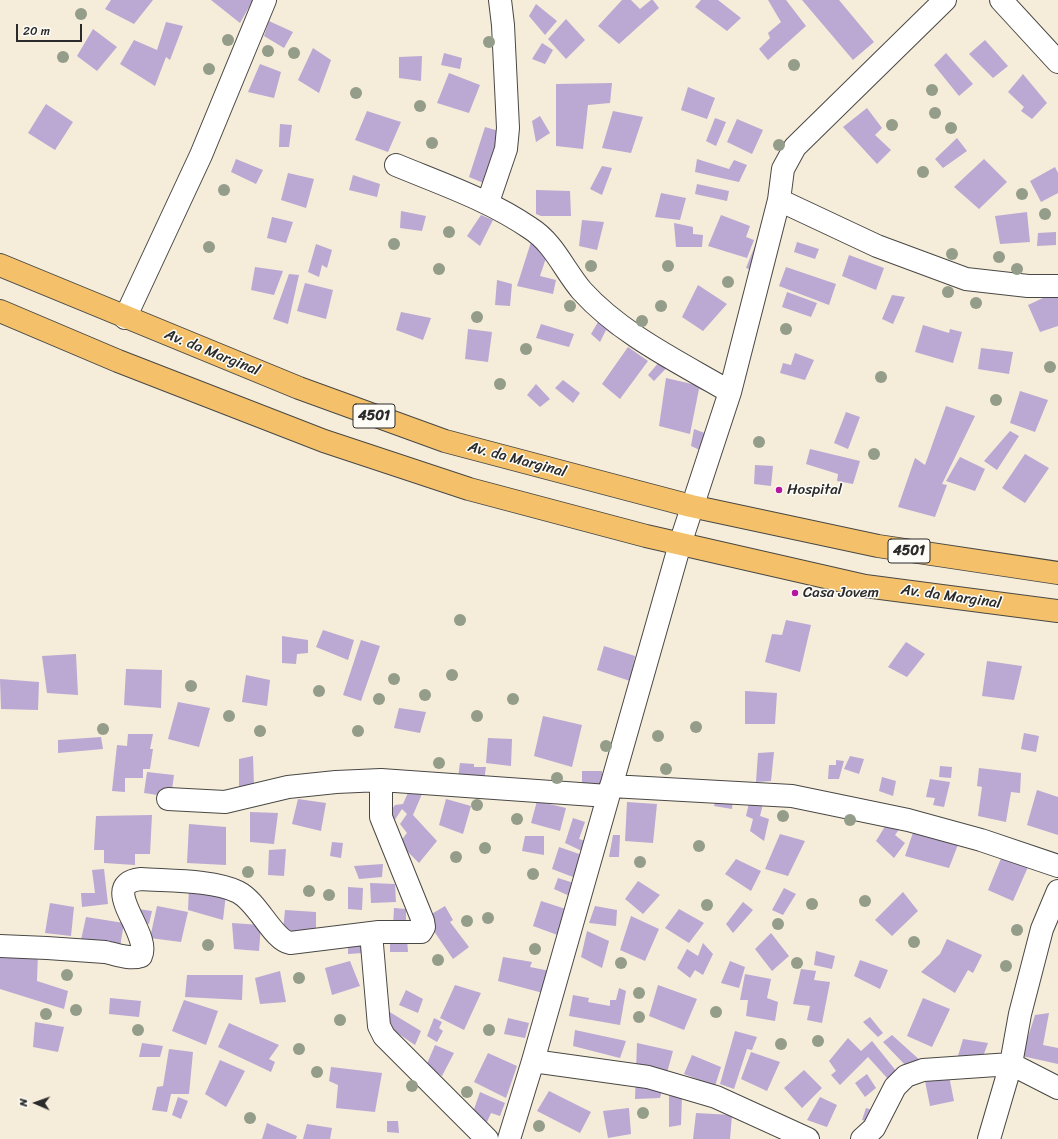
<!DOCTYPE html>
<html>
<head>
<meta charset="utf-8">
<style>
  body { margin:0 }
  #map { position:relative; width:1058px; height:1139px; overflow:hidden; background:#f5edd9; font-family:Sriracha,sans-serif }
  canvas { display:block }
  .north { position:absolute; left:16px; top:1083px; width:40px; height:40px; -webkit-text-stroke:3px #fdfcf7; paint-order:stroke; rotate:272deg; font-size:11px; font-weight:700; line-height:16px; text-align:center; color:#2b2b2b }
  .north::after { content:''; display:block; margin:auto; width:14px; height:18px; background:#2b2b2b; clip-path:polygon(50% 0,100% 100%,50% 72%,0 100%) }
  .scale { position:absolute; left:16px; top:24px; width:66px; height:18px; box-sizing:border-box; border:2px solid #2b2b2b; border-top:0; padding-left:5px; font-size:12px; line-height:14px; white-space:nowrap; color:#2b2b2b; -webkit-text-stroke:3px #fdfcf7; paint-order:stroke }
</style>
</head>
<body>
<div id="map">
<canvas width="1058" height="1139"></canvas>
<div class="north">N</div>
<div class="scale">20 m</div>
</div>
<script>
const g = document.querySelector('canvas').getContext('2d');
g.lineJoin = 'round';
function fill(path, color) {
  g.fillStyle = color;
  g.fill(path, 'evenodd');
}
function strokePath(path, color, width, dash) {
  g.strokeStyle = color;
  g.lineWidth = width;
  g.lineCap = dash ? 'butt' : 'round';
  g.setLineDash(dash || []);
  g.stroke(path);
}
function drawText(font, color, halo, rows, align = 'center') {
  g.font = font + ' Sriracha,sans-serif';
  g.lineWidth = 3;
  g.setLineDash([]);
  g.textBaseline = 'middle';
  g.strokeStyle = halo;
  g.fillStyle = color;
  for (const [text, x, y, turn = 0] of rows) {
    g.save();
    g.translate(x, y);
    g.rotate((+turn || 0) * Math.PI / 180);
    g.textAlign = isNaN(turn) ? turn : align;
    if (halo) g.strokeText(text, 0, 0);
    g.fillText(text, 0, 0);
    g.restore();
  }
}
const building = new Path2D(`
  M111,0H153L134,24L105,9Z
  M211,0H253L240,23Z
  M622,0H631L640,9L651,0H653L659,8L619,44L598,26Z
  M701,0H718L741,18L727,31L695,7Z
  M768,0H786L806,26L768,60L759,49L770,38L768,33L781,22Z
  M802,0H839L874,42L853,60Z
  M536,4L557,21L545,35L529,16Z
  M566,19L585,40L566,59L548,39Z
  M269,21L293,32L284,48L264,36Z
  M166,22L183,26L170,60L166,57L155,86L120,64L134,40L157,50Z
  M93,29L117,47L97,71L77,56Z
  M985,40L1008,66L993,78L969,54Z
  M542,43L553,50L545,64L532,59Z
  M313,48L331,60L319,93L298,80Z
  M444,53L462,58L460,69L441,65Z
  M946,53L973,84L959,96L934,65Z
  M422,56L421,81L399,78V57Z
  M260,64L281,72L274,98L248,92Z
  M449,73L480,85L469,113L437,103Z
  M1023,74L1047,103L1032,119L1021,111L1024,107L1008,92Z
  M612,83L610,103L588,105L583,149L556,146V84Z
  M688,87L715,98L707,119L681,110Z
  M46,104L73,122L55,150L28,133Z
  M867,108L882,128L875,135L891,150L877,164L843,127Z
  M367,111L401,122L388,152L355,140Z
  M613,111L643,117L631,153L602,148Z
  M540,116L550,133L536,142L532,121Z
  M715,118L726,122L716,146L706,141Z
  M737,119L763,130L752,154L727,142Z
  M280,124L292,125L289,147H279Z
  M485,127L516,136L498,189L469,177Z
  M957,138L967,151L943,168L935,159Z
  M236,159L263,170L256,184L231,172Z
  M697,159L729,169L734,160L747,165L739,182L695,172Z
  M984,159L1007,182L979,209L954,187Z
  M602,166L612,168L602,195L590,189Z
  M1055,167L1058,173V193L1041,202L1030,181Z
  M288,173L314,179L306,208L281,200Z
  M353,175L380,184L377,197L349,190Z
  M697,184L729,191L727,201L695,194Z
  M536,190L570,191L571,216H541L536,214Z
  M661,193L686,198L680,220L655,217Z
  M401,211L426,216L422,231L400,228Z
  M1027,212L1030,242L1000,244L995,216Z
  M481,215L493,220L480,246L467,236Z
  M721,215L750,226L746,237L754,240L747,258L708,246Z
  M272,217L293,222L286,243L267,238Z
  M582,220L604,222L597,250L579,246Z
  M674,223L693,227V234L703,235L702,247H676Z
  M1056,232V245L1037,246L1038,233Z
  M531,242L550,246L540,276L556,280L553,294L517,286Z
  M797,242L819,249L815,259L794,252Z
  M756,243L767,247L760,273L746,268Z
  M316,244L332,250L327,268L322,265L319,277L308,272Z
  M849,255L884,268L876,290L842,276Z
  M255,267L283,271L274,295L251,290Z
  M786,267L836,284L829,305L779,286Z
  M289,274L299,275L288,324L273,319Z
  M497,280L512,284L510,306L495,305Z
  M305,283L333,290L326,319L297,311Z
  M698,285L727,304L703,331L682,317Z
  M1058,291V326L1040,332L1028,305Z
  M787,292L817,303L811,317L782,307Z
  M892,295L905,297L893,324L882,319Z
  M401,312L431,318L423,340L396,330Z
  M602,315L619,324L613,335L606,330L600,342L591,334Z
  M541,324L574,334L569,347L536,338Z
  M923,325L949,333L950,329L962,332L953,363L915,352Z
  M468,329L492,332L488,362L465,359Z
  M628,347L648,361L620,399L602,384Z
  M981,348L1013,352L1009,374L978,369Z
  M795,353L814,360L805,380L780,373L783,363L791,365Z
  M666,354L674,360L654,381L648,375Z
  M695,372L713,394L699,389L690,434L659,426L666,378L692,384Z
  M563,380L580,393L573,403L555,388Z
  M536,384L550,399L540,407L527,395Z
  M1020,391L1048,400L1035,432L1010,423Z
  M946,406L975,416L942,484L947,485L935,517L898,507L915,458L925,465Z
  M846,412L860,417L848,449L834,443Z
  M694,429L710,435L704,452L691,446Z
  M1010,431L1019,436L997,470L984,461Z
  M810,449L860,461L853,484L837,481L838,474L806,464Z
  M1025,454L1049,468L1025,503L1002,488Z
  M960,457L985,469L975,491L946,481Z
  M755,465L773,466L771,486L754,484Z
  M786,620L811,625L800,672L765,662L772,634L782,635Z
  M323,630L354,640L348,660L316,647Z
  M282,636L308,640V653L297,654L296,664L282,663Z
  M361,640L380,646L361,701L343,695Z
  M906,642L925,654L907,677L888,667Z
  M604,646L635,656L630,681L597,670Z
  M76,654L78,695L47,693L42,656Z
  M987,661L1022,666L1014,700L982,696Z
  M126,669L162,670L161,708L124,705Z
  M246,675L270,680L267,706L242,702Z
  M0,679L39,682L38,710L1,709Z
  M745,691L777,693L775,724H745Z
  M178,702L210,708L199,747L168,739Z
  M399,708L426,712L420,733L394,728Z
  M543,716L582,725L572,767L534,756Z
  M1024,733L1039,736L1036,752L1021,749Z
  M128,734H153L150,749H153L150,769H143V778H125V792L112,791L117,745L127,746Z
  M101,737L103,749L58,753V740Z
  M488,738L512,739L511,766L486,763Z
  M774,752L771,781L756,782L758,753Z
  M253,756L254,786L239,789V759Z
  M850,756L864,759L859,774L844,769Z
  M836,760L844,761L839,779H828L829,765H836Z
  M460,763L474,764V767H486L484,781L458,778Z
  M940,766L952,767L951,778L939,777Z
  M979,768L1021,773L1020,793L1011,792L1006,822L978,816L982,787L977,786Z
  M582,771H602L603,786L582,784Z
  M147,772L174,775L171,797L144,793Z
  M882,777L896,781L893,796L879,791Z
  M930,779L950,782L944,807L933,805L935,798L926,797Z
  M410,788L422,794L413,815L437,841L419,863L399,843L407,833L400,824L407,814L402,809L394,821L389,813L395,805L403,804Z
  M1037,790L1058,797V835L1027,825Z
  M717,797L733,800L732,809L714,806Z
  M298,799L326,803L321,831L292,824Z
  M446,799L471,806L463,834L439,825Z
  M537,801L566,808L560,831L531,823Z
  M627,802L657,804L653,843L625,841Z
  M749,803L763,804L760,816L769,819L764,841L750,831L753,819L746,816Z
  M250,812L278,813L274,844L250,842Z
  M152,815L150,854H135V865L104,863V850H94L96,816Z
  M919,815L964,829L949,868L905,856Z
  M573,818L585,822L579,839L589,842L586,853L565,843Z
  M889,820L901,827L895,835L905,843L894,858L876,841Z
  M189,824L226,827V865L187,863Z
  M780,834L805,841L788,876L765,869Z
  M613,835H620L619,857H609Z
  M525,836H544V855L522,851Z
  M332,842L343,843L341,858L330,856Z
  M559,847L588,857L581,880L552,869Z
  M286,849L284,876L268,875L269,850Z
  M1002,856L1028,867L1013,901L988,890Z
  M736,859L761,871L751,891L725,874Z
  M383,864L382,877L359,879L354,866Z
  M104,869L108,904L82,907L81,893H95L92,870Z
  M558,878L580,885L574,898L554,889Z
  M638,881L660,895L643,914L625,899Z
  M370,883L395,884L396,902L371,903Z
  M189,887L226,894L223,920L188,910Z
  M348,887L363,888L362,910L348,909Z
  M784,888L796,894L783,915L772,910Z
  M903,892L918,911L892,936L875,920Z
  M541,901L572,911L563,937L533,926Z
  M743,902L753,910L733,933L726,924Z
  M50,903L74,907L71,936L45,933Z
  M157,906L188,912L181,942L150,938Z
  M445,906L453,920L450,922L469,947L453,959L425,918Z
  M595,906L617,910L616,926L589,923Z
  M394,908L406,909V927L393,926Z
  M138,909L152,911L149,924L136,922Z
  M679,909L704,923L689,943L665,928Z
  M285,910L316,912V933L283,931Z
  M631,916L659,929L645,961L620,950Z
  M86,917L124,923L120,947L81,940Z
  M232,923L261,925L259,951L234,949Z
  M587,931L609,941L602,968L581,957Z
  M771,933L789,956L772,971L755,949Z
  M407,939L408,952H390V941Z
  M947,939L982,955L973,973L968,970L955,993L921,972L940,954Z
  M703,943L713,954L703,975L695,970L690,978L677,968L687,949L698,956Z
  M362,944L363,953L348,954V945Z
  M0,951L38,953L37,981L68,991L64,1009L0,989Z
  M816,951L835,956L832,969L814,965Z
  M503,957L532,962L530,967L550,971L543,993L498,981Z
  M860,960L888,970L880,989L854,976Z
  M350,961L360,986L332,995L325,968Z
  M730,961L745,967L739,988L721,983Z
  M801,969L816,971L814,980L830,982L822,1023L807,1020L810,1006L793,1004Z
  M280,971L286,1002L260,1004L255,978Z
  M745,974L771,979L767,998L778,1002L775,1021L746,1016L748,1000H740Z
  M187,975H243L242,1000L185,997Z
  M455,985L481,993L464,1030L440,1018Z
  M658,985L697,999L684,1030L649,1016Z
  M619,988L626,991L620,1025L569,1016L573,995L589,998L588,1002L610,1006V1000H616Z
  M406,990L423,999L418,1013L399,1005Z
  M110,998L141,1001L139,1017L109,1014Z
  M923,998L950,1009L932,1047L907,1036Z
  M184,1000L218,1011L206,1045L172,1031Z
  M383,1008L421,1031L415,1045L384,1024Z
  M1049,1013L1043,1045L1058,1048V1064L1022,1056L1035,1015Z
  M870,1017L883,1033L878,1037L863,1022Z
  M434,1018L442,1022L439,1028L443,1031L437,1042L427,1036Z
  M508,1018L529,1023L525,1038L504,1034Z
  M35,1022L64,1027L58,1052L33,1047Z
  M229,1023L279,1045L269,1059L275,1062L271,1072L218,1047Z
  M575,1030L626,1041L620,1058L573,1046Z
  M735,1031L757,1037L752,1050L747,1049L734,1089L720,1084Z
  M892,1035L922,1062L911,1071L883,1042Z
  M848,1038L861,1051L872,1041L897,1072L888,1079L868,1057L840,1085L831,1075L836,1071L829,1061Z
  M963,1039L988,1043L981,1062L958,1056Z
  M142,1043L163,1046L160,1057H139Z
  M637,1043L673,1051L660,1098L635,1099Z
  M435,1045L454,1053L442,1076L426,1066Z
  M169,1049L193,1052L189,1094H171L167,1112L152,1110L157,1087L163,1086Z
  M751,1052L780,1062L767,1091L741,1079Z
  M488,1053L517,1066L506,1098L474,1082Z
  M692,1055L721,1067L715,1086L684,1074Z
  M220,1060L245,1071L226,1107L205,1094Z
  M331,1067L382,1073L375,1112L336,1108L338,1085L329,1081Z
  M804,1070L822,1088L802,1108L784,1088Z
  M867,1074L876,1088L865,1097L855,1083Z
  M949,1076L954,1101L930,1106L925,1081Z
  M549,1091L591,1112L580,1133L537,1111Z
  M480,1092L505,1103L500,1116L491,1113L487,1122L472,1115Z
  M669,1096H682L681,1125L669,1127Z
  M178,1097L188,1101L181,1119L172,1115Z
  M820,1097L837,1105L827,1127L807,1120Z
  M629,1108L631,1134L608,1138L603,1111Z
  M866,1108L878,1112L873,1123L862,1120Z
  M696,1113L732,1115L730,1139H693Z
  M387,1121H398L399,1133L387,1132Z
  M267,1123L297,1136L296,1139H262Z
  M307,1124L332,1128L330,1139H303Z`);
const street = new Path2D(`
  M1001,0L1058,62
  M396,165C442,184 489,200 530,228C554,243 564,270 582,291C622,335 679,362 730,392
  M779,200L877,246L966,279L1028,286H1058
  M488,202L506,149L508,128L503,25L500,0
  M125,318L201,155L265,0
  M611,786L792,796L908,820L981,840L1058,866
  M168,799L225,802L288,787L336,782L381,780L608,796
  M371,933L379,1026L384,1036L487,1139
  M0,946C35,947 70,949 105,952C116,954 129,960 141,956C152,933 96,884 141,879C169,881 214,880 238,892C258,902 273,940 290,943L379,932H421L424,927L423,921L381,817V780
  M533,1061L648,1077L716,1097L808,1139
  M509,1139L533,1061L680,544L730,392L779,200L783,169L795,147L945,0
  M862,1139L874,1128L895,1087L906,1076L923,1070L1011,1064L1058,1088
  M989,1139L1011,1064L1020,1014L1042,929L1058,891`);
const primary = new Path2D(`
  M0,265L299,388L445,441L691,506L878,546L1058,573
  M0,311L118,361L324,441L469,489L646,536L865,586L1058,611`);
const trees = [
  [81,14],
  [228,40],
  [489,42],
  [268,51],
  [294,53],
  [63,57],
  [794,65],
  [209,69],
  [932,90],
  [356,93],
  [420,106],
  [935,113],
  [892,125],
  [951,128],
  [432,143],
  [779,145],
  [923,172],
  [224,190],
  [1022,194],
  [1045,214],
  [449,232],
  [394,244],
  [209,247],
  [952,254],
  [999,257],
  [591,266],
  [668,266],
  [439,269],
  [1017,269],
  [728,282],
  [948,292],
  [976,303],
  [570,306],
  [661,306],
  [477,317],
  [642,321],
  [786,329],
  [526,349],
  [1050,367],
  [881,377],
  [500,384],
  [996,400],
  [759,442],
  [874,454],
  [460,620],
  [452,675],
  [394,679],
  [191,686],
  [319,691],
  [425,695],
  [379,699],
  [513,699],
  [229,716],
  [477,716],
  [696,727],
  [103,729],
  [260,731],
  [358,731],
  [658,736],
  [606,746],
  [439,763],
  [666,769],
  [557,778],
  [477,805],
  [783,816],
  [517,819],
  [850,820],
  [699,846],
  [485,848],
  [456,857],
  [640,862],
  [248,872],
  [533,874],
  [309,891],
  [329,895],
  [865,901],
  [812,904],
  [707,905],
  [488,918],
  [467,921],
  [778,924],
  [1017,930],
  [914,942],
  [208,945],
  [535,949],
  [438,960],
  [621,963],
  [797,963],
  [1006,966],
  [67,975],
  [299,978],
  [639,993],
  [76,1010],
  [716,1012],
  [46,1014],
  [639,1017],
  [340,1020],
  [138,1030],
  [489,1030],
  [818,1041],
  [781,1044],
  [299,1049],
  [317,1072],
  [412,1086],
  [467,1092],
  [643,1113],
  [250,1118],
  [539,1126]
];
const markers = [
  [779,490,4,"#b5179e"],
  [795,593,4,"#b5179e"]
];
const shields = [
  [374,416,42],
  [909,551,42]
];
const shieldNames = [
  ["4501",374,416],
  ["4501",909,551]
];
const streetNames = [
  ["Av. da Marginal",212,353,22],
  ["Av. da Marginal",517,460,15],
  ["Av. da Marginal",951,597,8]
];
const poiNames = [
  ["Hospital",787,490],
  ["Casa Jovem",803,593]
];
fill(building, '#bba8d3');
strokePath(street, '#494845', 24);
strokePath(primary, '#494845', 24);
strokePath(street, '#fff', 22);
strokePath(primary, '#f4c16a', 22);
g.fillStyle = '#949d89';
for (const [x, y] of trees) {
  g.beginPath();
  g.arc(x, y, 6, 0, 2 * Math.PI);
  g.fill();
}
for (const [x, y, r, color] of markers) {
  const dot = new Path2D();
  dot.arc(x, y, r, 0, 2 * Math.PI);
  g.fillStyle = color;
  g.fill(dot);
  strokePath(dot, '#fdfcf7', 1.5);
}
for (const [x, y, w] of shields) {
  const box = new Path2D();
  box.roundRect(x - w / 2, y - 12, w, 24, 3);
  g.fillStyle = '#fdfcf7';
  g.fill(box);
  strokePath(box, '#2b2b2b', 1);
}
drawText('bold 14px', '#2b2b2b', null, shieldNames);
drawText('15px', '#2b2b2b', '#fdfcf7', streetNames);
drawText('15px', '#2b2b2b', '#fdfcf7', poiNames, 'left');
</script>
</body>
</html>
